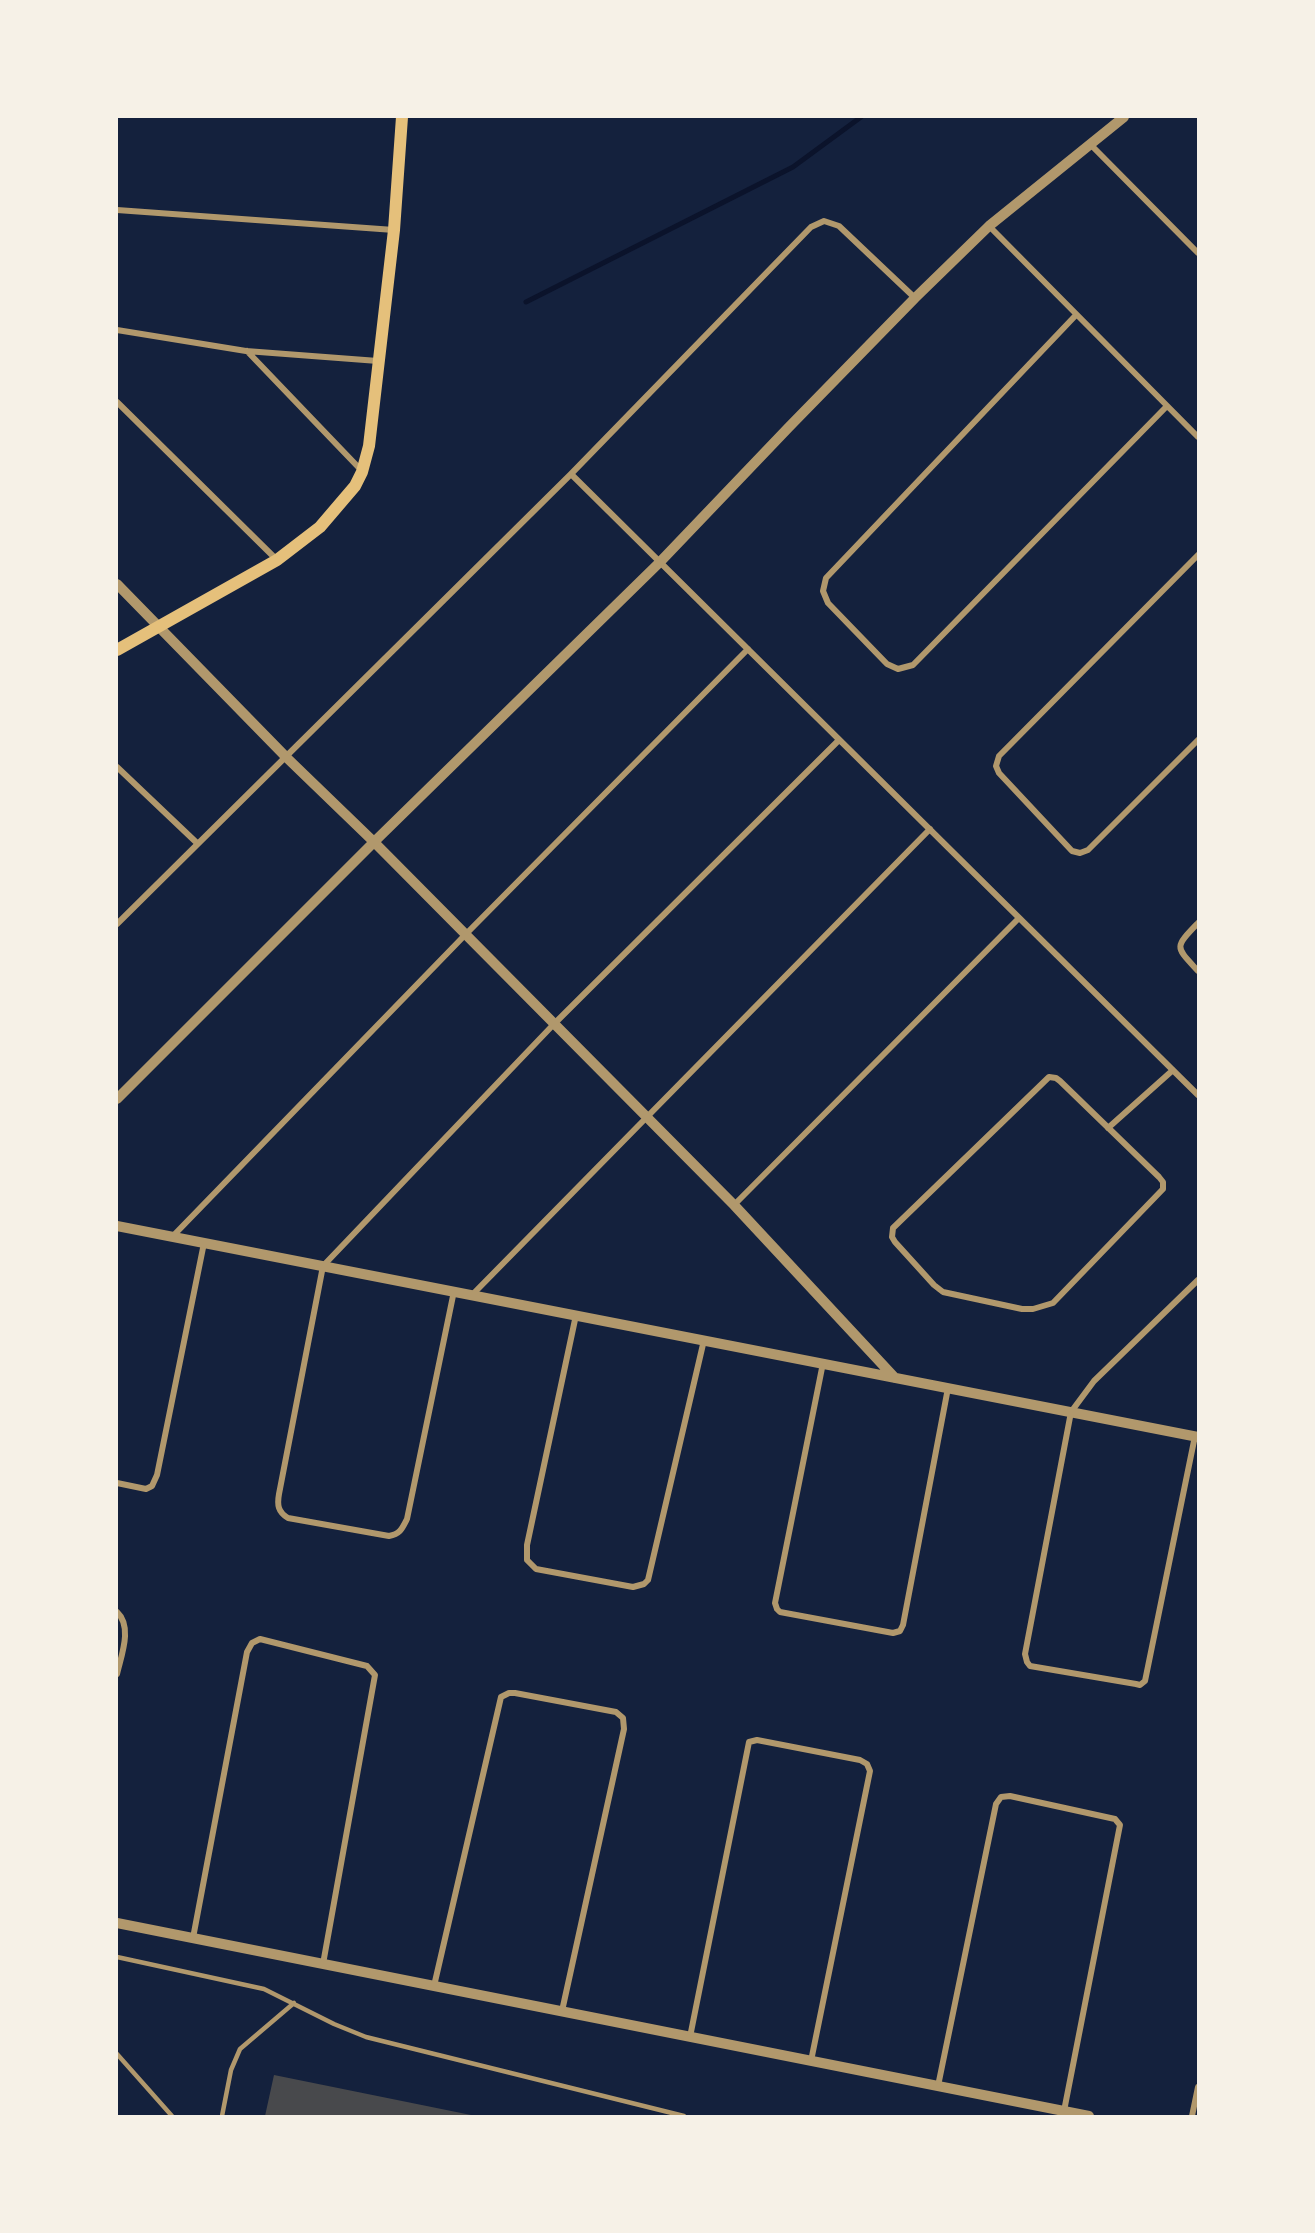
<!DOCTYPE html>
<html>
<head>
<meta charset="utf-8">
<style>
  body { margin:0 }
  #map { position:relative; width:1315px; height:2233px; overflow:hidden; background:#14213d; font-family:"Alegreya Sans",sans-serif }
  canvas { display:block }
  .frame { position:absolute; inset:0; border:118px solid #f6f1e7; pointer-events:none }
</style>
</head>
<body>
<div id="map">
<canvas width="1315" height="2233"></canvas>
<div class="frame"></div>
</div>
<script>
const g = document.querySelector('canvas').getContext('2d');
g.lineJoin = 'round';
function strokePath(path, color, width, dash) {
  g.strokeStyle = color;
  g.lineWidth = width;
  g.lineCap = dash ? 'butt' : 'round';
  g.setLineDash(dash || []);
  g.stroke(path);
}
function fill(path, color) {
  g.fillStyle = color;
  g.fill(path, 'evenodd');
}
const stream = new Path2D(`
  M526,302L793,167L861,117`);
const building = new Path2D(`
  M274,2075L471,2115V2116H265Z`);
const service = new Path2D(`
  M117,1957L264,1989L334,2024L366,2037L684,2116
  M117,2054L172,2116
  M222,2116L231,2070L240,2049L294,2003`);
const minor = new Path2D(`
  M1090,144L1198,253
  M117,210L394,230
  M989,226L1198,437
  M1076,315L826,578L823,591L828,603L887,664L898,669L913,665L1167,406
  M117,330L246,351L378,361
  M247,351L362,471
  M117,402L277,560
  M571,474L1198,1095
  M1198,555L999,756L996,766L999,773L1072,851L1080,853L1088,850L1198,740
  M117,767L198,844
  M1198,923C1174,948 1175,946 1198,971
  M117,924L571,474L811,227L824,221L839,226L915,298
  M1049,1077L1056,1078L1060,1081L1159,1177L1163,1182V1189L1053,1303L1033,1309H1022L943,1292L934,1285L895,1242L892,1237L893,1228Z
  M1108,1128L1173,1070
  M734,1205L1019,918
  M172,1237L465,935L748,649
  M454,1291L407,1519C402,1529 400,1534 389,1536L288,1518C278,1512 277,1505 279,1494L323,1266L553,1025L839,740
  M472,1295L930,829
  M576,1315L527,1545V1560L536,1569L633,1587L644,1584L648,1580L704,1340
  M823,1363L775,1603L777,1609L780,1612L893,1633L900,1631L903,1625L948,1388
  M1195,1436L1145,1681L1140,1685L1136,1684L1030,1666L1027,1662L1025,1654L1071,1412L1094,1381L1198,1280
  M117,1483L146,1489L152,1486L157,1475L204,1243
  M117,1612C133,1627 121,1656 117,1674
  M193,1938L247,1652L252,1643L260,1639L367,1666L375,1675L323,1964
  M434,1986L501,1697L509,1693H515L616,1712L623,1718L624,1729L562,2011
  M690,2037L749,1742L757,1740L860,1760L867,1764L870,1771L811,2061
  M938,2086L996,1804L1001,1797L1010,1796L1115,1819L1120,1825L1064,2111
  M1192,2116L1198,2087`);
const tertiary = new Path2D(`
  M117,584L286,757L374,842L734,1205L895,1378
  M117,1099L374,842L660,562L789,427L915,298L989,226L1124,117
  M117,1226L1198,1437
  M117,1923L1089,2116`);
const secondary = new Path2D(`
  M117,650L277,560L320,527L355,486L362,472L369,446L394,230L402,117`);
strokePath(stream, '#0b132b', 5);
fill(building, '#48494c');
strokePath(service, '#b1986c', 4.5);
strokePath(minor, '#b1986c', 6);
strokePath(tertiary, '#b1986c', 10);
strokePath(secondary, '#e5c07b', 12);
</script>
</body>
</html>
